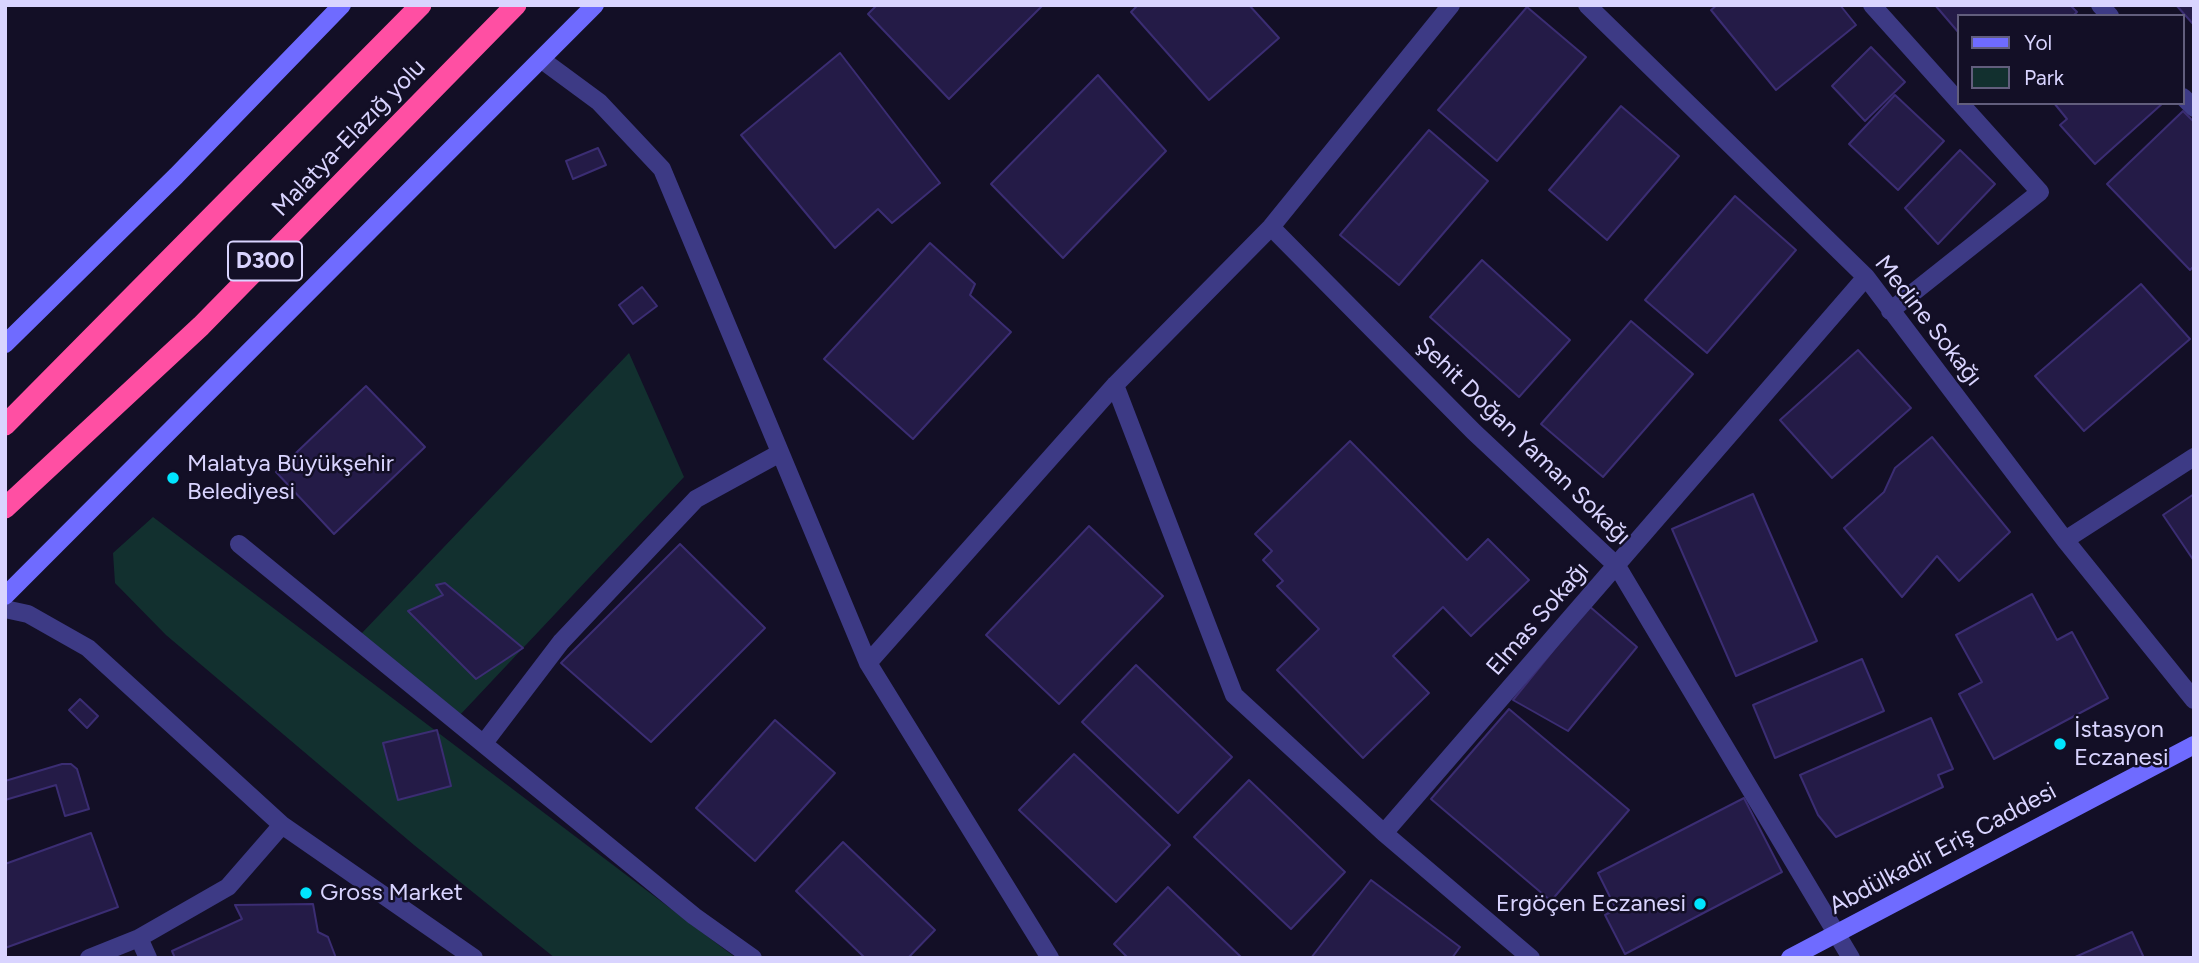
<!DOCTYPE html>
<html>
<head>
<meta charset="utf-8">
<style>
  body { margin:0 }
  #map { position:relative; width:2199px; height:963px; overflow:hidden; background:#130f26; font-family:Figtree,sans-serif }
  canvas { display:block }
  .frame { position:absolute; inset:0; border:7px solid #d9d4ff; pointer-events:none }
  .legend { position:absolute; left:1957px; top:14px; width:228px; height:91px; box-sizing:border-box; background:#130f26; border:2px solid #625e7d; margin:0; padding:9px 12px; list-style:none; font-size:21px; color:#d9d4ff }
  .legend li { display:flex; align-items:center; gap:14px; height:35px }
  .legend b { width:35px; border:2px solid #625e7d }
</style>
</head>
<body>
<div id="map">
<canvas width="2199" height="963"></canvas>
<div class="frame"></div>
<ul class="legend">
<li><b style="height:9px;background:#6f6bff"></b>Yol</li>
<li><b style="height:19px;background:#12302f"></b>Park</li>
</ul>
</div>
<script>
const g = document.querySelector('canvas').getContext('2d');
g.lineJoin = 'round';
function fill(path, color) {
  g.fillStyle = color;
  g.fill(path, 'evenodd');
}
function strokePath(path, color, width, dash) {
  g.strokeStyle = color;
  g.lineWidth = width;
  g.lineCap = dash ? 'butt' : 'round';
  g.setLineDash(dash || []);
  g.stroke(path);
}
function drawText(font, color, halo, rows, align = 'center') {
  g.font = font + ' Figtree,sans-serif';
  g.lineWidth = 5;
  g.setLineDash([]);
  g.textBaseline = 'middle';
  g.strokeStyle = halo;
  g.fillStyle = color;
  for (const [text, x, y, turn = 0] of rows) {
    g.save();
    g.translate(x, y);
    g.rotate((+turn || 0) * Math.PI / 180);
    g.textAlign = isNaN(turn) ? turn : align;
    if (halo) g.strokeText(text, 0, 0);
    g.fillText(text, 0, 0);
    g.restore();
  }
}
const green = new Path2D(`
  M629,353L684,477L459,716L361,634Z
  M153,517L736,958H555L414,845L166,635L115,583L113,553Z`);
const building = new Path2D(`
  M877,5H1043L949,99L868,14Z
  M1138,5H1249L1279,38L1209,100L1131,12Z
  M1717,5H1840L1856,25L1776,90L1711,10Z
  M1935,5H2070L2077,12L2073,16H1959V33Z
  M2176,5H2194V25Z
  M1527,7L1586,57L1497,161L1438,110Z
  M1871,47L1905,82L1865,121L1832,86Z
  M840,53L940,183L892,223L878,209L835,248L741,135Z
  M1098,75L1166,151L1063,258L991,184Z
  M1895,95L1944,141L1898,190L1849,144Z
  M2054,103H2163L2095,164L2060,125L2067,119Z
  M1621,106L1679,156L1607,240L1549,190Z
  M2183,111L2194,122V266L2190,270L2107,184Z
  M1429,130L1488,181L1399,285L1340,235Z
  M598,148L606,165L573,179L566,161Z
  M1960,150L1995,184L1938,244L1905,208Z
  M1735,196L1796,250L1707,353L1645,300Z
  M930,243L975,284L970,295L1011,332L913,439L824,359Z
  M1482,260L1570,340L1519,397L1430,317Z
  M2141,284L2190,339L2084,431L2035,376Z
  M642,287L657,306L633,324L619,305Z
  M1631,321L1693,374L1603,477L1541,424Z
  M1858,350L1911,408L1832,478L1780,420Z
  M366,386L425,447L334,534L276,472Z
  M1932,437L2010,532L1959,581L1937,556L1902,597L1844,528L1884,492L1895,468Z
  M1350,441L1467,560L1488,539L1529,580L1471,636L1443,607L1393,656L1429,693L1363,758L1277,670L1319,629L1277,586L1283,581L1263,560L1272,551L1255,534Z
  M1753,494L1817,641L1736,676L1672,529Z
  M2194,494V561L2163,515Z
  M1089,526L1163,596L1059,704L986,635Z
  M680,544L765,628L651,742L561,663Z
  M445,583L523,648L476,679L408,611L443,595L436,585Z
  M2032,594L2057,640L2072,632L2108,698L1994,759L1959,694L1982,682L1956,635Z
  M1589,606L1637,647L1568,731L1513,700Z
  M1862,659L1884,711L1775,758L1753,705Z
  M1136,665L1232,757L1178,813L1082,722Z
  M80,699L98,716L87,728L69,710Z
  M1509,709L1629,810L1551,901L1431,799Z
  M1931,718L1953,769L1938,775L1943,787L1836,837L1818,815L1800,775Z
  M775,720L835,773L755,861L696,808Z
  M437,730L451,786L398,800L383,743Z
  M1074,754L1170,845L1116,902L1019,810Z
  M62,764H71L77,769L89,809L65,816L56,785L5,800V781Z
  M1249,780L1345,872L1291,929L1194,837Z
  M1744,798L1782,872L1625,954L1605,915L1616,909L1598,873Z
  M91,833L118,907L5,948V864Z
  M843,842L935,930L908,958H865L796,891Z
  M1371,880L1460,947L1452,958H1311Z
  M1168,887L1242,958H1128L1114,944Z
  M313,904L318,932L328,937L336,958H175L172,951L242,919L235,905Z
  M2132,932L2144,958H2073Z`);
const street = new Path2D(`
  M1587,5L1866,277L2065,540L2194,700
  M1872,5L1959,102
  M2100,5L2110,16
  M542,60L599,102L662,169L868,663L1050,958
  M2183,97L2194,108
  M1271,227L1474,432L1617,566L1851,958
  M1890,311L2040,192L1960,103
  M1115,385L1234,695L1384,833L1531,958
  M2065,540L2194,457
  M239,544L694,916L753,958
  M5,609L28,614L88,648L282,825L474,958
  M868,663L1115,385L1271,227L1451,5
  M484,743L561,642L696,499L780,453
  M1384,833L1866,277
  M139,938L148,958
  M89,958L139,938L228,887L282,825`);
const secondary = new Path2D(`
  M5,344L176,176L342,5
  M5,596L595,5
  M1790,958L2194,745`);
const highway = new Path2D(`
  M5,425L421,5
  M5,508L201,326L516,5`);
const markers = [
  [173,478,7,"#00e5ff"],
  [2060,744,7,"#00e5ff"],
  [306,893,7,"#00e5ff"],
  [1700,904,7,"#00e5ff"]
];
const shields = [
  [265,261,74]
];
const shieldNames = [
  ["D300",265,261]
];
const streetNames = [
  ["Malatya-Elazığ yolu",349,138,-46],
  ["Medine Sokağı",1928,321,52],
  ["Şehit Doğan Yaman Sokağı",1523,441,44],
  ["Elmas Sokağı",1538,619,-49],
  ["Abdülkadir Eriş Caddesi",1943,849,-28]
];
const poiNames = [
  ["Malatya Büyükşehir",187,464],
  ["Belediyesi",187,492],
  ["İstasyon",2074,730],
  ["Eczanesi",2074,758],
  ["Gross Market",320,893],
  ["Ergöçen Eczanesi",1686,904,"right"]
];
fill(green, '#12302f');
fill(building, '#241b47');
strokePath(building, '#3b2d73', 2);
strokePath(street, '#3d3a85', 18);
strokePath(secondary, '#6f6bff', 18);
strokePath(highway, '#ff4fa3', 21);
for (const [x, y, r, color] of markers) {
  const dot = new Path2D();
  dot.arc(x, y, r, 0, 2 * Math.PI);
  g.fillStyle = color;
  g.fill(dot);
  strokePath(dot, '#130f26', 2.5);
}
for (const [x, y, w] of shields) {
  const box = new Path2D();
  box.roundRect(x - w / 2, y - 19.5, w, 39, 5);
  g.fillStyle = '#130f26';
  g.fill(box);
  strokePath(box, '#d9d4ff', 2);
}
drawText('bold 23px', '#d9d4ff', null, shieldNames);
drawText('24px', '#d9d4ff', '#130f26', streetNames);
drawText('24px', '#d9d4ff', '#130f26', poiNames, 'left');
</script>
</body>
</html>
